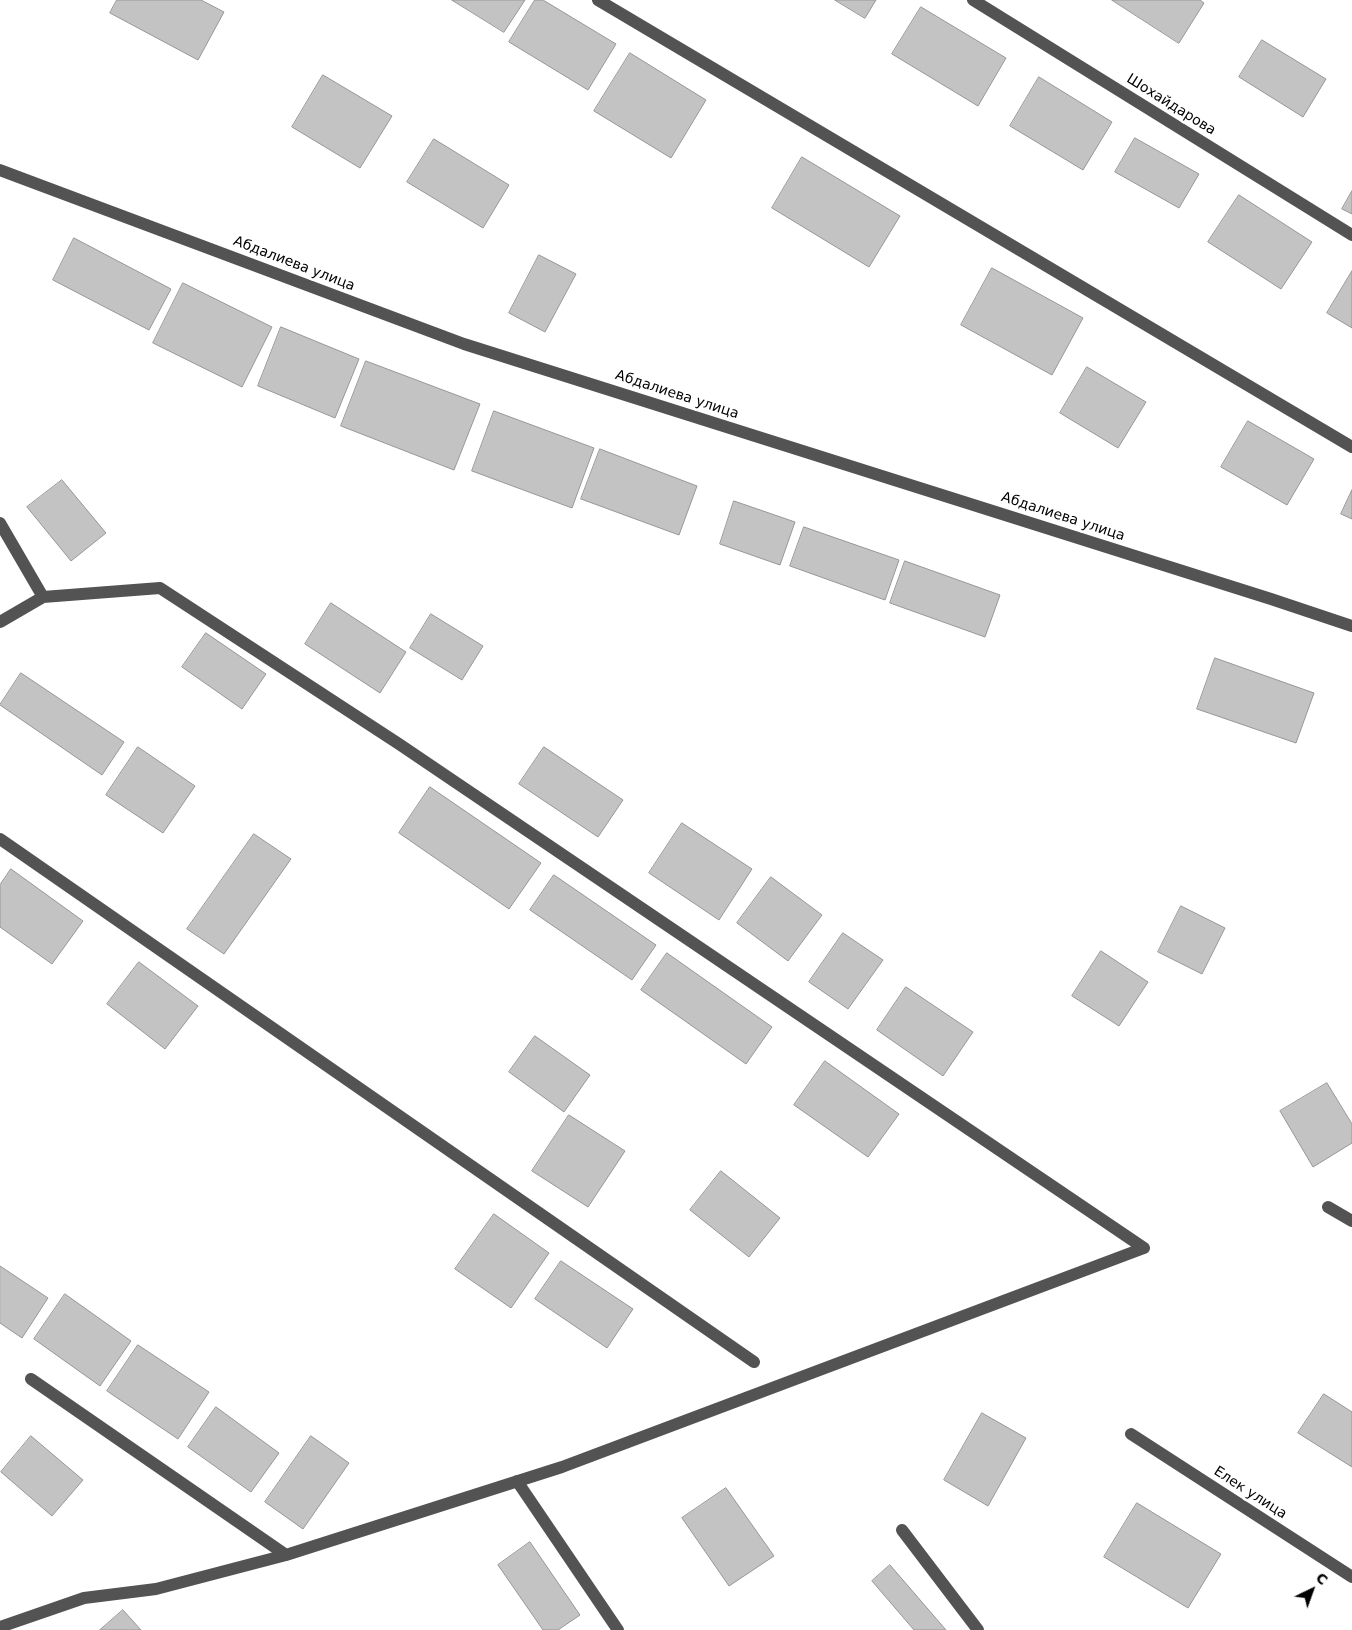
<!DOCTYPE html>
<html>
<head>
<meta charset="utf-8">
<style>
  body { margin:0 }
  #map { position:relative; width:1352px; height:1630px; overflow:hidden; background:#fff; font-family:"DejaVu Sans",sans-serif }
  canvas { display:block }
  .north { position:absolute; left:1287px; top:1565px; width:50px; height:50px; -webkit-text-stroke:4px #fff; paint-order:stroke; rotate:42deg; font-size:14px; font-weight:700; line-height:20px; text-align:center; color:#000 }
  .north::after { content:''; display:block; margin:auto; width:18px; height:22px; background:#000; clip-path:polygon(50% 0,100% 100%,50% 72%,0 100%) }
</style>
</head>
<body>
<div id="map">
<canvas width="1352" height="1630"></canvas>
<div class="north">С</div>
</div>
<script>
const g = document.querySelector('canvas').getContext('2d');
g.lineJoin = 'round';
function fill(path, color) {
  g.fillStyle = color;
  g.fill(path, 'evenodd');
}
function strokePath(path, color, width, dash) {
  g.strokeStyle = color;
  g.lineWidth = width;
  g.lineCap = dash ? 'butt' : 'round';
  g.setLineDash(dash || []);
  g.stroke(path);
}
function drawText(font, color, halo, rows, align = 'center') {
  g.font = font + ' "DejaVu Sans",sans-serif';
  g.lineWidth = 5;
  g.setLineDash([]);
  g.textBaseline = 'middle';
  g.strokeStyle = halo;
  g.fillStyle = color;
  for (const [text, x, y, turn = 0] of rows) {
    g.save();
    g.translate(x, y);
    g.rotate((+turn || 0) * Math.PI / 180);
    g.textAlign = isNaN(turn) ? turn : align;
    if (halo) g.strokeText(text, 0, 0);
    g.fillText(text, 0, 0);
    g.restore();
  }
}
const building = new Path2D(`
  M117,0H201L224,12L198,60L110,13Z
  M452,0H525L504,32Z
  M535,0H543L616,44L588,90L509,42Z
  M835,0H876L865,18Z
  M1112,0H1200L1204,3L1179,43Z
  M921,7L1006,58L978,106L892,54Z
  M1262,40L1326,79L1303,117L1239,77Z
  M630,53L706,100L671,158L594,111Z
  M323,75L392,116L360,168L292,127Z
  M1039,77L1112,122L1083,170L1010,126Z
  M1135,138L1199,174L1179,208L1115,172Z
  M434,139L509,185L483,228L407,182Z
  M802,157L900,216L869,267L772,208Z
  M1352,191V214L1342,209Z
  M1239,195L1312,242L1281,289L1208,242Z
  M74,238L171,289L149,330L53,280Z
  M539,255L576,274L545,332L509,313Z
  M992,268L1083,318L1052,375L961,325Z
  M1352,271V328L1327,313Z
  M183,283L272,327L242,387L153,343Z
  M281,327L359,359L335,418L258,386Z
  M366,361L480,404L454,470L341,426Z
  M1087,367L1146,402L1118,448L1060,413Z
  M494,411L594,448L572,508L472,471Z
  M1248,421L1314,459L1287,505L1221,467Z
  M600,449L697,486L679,535L581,499Z
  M62,480L106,533L71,561L27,507Z
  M1352,490V519L1341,514Z
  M734,501L795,522L780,565L720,544Z
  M804,527L899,560L885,600L790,566Z
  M905,561L1000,595L985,637L890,603Z
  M331,603L406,652L380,693L305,644Z
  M431,614L483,646L462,680L410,648Z
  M206,633L266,674L242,709L182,667Z
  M1215,658L1314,693L1296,743L1197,709Z
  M21,673L124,742L102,775L0,705Z
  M138,747L195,786L163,833L106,795Z
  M544,747L623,800L598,837L519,784Z
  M430,787L541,863L509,909L399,833Z
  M682,823L752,869L719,920L649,873Z
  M254,834L291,859L224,954L187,929Z
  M11,869L83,921L52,964L0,927V885Z
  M554,875L656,945L632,980L530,910Z
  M771,877L822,915L788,961L737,923Z
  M1181,906L1225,928L1202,974L1158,952Z
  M843,933L883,960L848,1009L809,982Z
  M1101,951L1148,982L1119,1026L1072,996Z
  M667,953L772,1027L746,1064L641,990Z
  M139,962L198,1006L165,1049L107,1004Z
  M906,987L973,1032L943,1076L877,1030Z
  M535,1036L590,1075L564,1112L509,1072Z
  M825,1061L899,1114L868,1157L794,1105Z
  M1327,1083L1352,1124V1143L1313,1167L1280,1111Z
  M569,1115L625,1151L588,1207L532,1171Z
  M721,1171L780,1218L749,1257L690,1210Z
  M494,1214L549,1253L511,1308L455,1269Z
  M561,1261L633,1309L607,1348L535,1299Z
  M0,1266L48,1298L22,1338L0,1323Z
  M65,1294L131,1341L100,1386L34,1339Z
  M138,1345L209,1392L178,1439L107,1391Z
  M1324,1394L1352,1412V1467L1298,1433Z
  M216,1407L279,1453L251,1492L188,1447Z
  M982,1413L1026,1438L988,1506L944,1480Z
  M31,1436L83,1480L52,1516L1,1472Z
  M311,1436L349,1463L303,1529L265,1502Z
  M726,1488L774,1556L729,1586L682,1518Z
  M1137,1503L1221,1554L1188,1608L1104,1557Z
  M530,1542L580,1615L558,1630H543L498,1565Z
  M890,1565L946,1630H914L872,1581Z
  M123,1610L141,1630H100Z`);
const minor = new Path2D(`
  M598,0L1352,447
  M973,0L1352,235
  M0,170L464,344L1271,599L1352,626
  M0,523L43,597
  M0,622L43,597L160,588L399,744L1144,1248
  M0,839L754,1362
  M1328,1207L1352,1221
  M31,1379L286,1555
  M1131,1434L1352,1577
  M517,1481L618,1630
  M902,1530L978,1630
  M0,1627L84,1598L156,1589L286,1555L562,1467L1144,1248`);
const streetNames = [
  ["Шохайдарова",1171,105,32],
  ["Абдалиева улица",294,264,21],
  ["Абдалиева улица",677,395,18],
  ["Абдалиева улица",1063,517,18],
  ["Елек улица",1250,1493,33]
];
fill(building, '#c3c3c3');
strokePath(building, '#979797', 1);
strokePath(minor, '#535353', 12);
drawText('14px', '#000', '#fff', streetNames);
</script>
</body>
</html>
